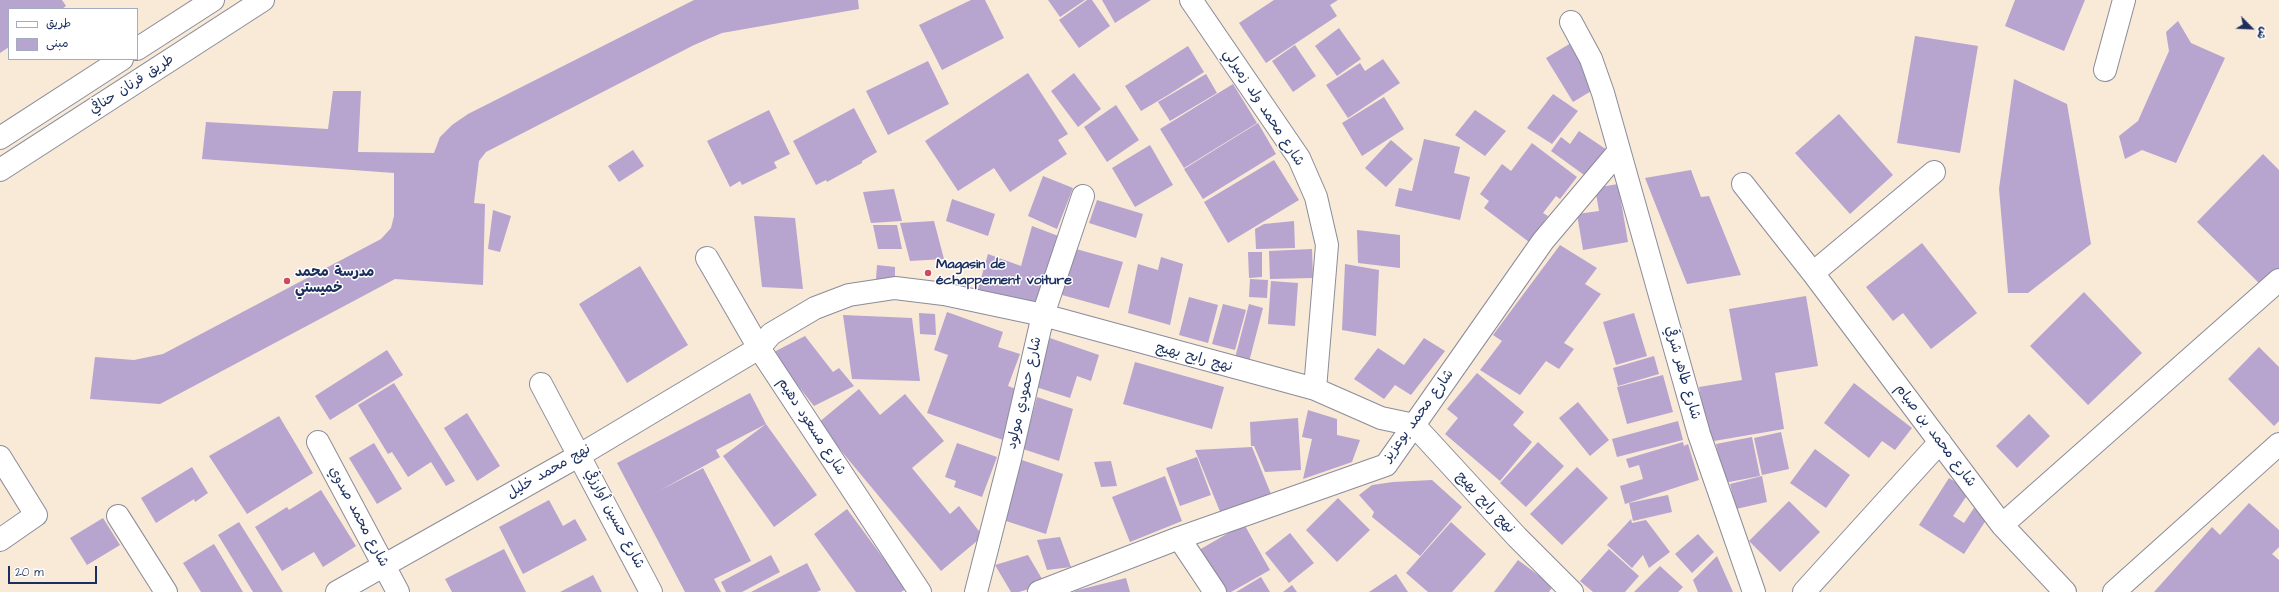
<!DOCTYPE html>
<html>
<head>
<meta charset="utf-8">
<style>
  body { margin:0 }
  #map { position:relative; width:2279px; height:592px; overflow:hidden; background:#f9e9d7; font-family:"Architects Daughter","Playpen Sans Arabic",sans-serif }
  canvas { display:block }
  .legend { position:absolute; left:8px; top:8px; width:130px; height:52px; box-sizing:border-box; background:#fff; border:1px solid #a4acbf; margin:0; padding:5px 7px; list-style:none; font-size:12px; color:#1b2f5e }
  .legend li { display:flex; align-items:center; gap:8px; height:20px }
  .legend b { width:20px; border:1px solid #a4acbf }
  .north { position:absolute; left:2231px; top:8px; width:40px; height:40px; -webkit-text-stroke:3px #fff; paint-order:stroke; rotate:114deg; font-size:11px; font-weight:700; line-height:16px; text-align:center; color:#1b2f5e }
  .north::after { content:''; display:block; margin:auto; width:14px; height:18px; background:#1b2f5e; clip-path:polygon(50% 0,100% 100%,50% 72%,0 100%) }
  .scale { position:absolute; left:8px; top:566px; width:89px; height:18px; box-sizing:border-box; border:2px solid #1b2f5e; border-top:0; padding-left:5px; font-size:12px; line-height:14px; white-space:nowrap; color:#1b2f5e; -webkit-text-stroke:3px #fff; paint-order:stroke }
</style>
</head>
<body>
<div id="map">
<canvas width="2279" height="592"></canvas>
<ul class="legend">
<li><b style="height:5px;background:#fff"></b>طريق</li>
<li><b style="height:11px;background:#b7a4cf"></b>مبنى</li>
</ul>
<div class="north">ش</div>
<div class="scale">20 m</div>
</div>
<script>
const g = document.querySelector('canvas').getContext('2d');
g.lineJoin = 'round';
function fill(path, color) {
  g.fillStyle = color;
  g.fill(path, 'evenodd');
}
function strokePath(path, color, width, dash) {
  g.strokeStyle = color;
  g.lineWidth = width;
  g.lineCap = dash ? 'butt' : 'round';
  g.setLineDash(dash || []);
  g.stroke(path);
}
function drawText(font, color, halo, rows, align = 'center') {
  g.font = font + ' "Architects Daughter","Playpen Sans Arabic",sans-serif';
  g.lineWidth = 3;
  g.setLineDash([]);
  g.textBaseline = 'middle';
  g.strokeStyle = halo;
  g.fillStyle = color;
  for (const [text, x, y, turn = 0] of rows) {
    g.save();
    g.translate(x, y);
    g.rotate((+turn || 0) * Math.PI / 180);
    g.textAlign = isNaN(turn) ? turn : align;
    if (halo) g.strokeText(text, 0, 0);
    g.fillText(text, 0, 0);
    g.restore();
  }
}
const building = new Path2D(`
  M0,0H62L66,6L62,9H9V47L0,53Z
  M694,0H858L859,9L722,33L694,45L486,152L479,161L474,203L485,204L483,285L395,279L160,404L90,399L95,357L134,360L163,354L381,239L391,228L394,216V173L202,159L206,122L328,129L333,91H361L358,152L434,153L440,137L452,125L468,114Z
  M971,0H985L1004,38L942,70L919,25Z
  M1048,0H1085L1060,17Z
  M1087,0H1092L1110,26L1079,48L1059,20Z
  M1102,0H1151L1115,23Z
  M1274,0H1338L1330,5L1337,16L1266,63L1239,23Z
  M2015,0H2085L2064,51L2005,26Z
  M2178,21L2191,43L2225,58L2176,163L2142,150L2125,159L2119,136L2138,121L2169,51L2166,32Z
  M1339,28L1361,59L1337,76L1315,46Z
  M1915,36L1978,46L1960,153L1897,143Z
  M1571,43L1598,87L1573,102L1546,58Z
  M1295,45L1316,76L1293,92L1272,61Z
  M1188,46L1204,72L1168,95L1165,91L1168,95L1141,111L1125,86Z
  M1383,59L1400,83L1348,118L1326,85L1360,63L1365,71Z
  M928,61L949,104L888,135L866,91Z
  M1028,73L1068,134L1058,140L1067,154L1010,192L994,168L958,191L925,141Z
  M1074,73L1101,109L1078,127L1051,91Z
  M1206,74L1217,93L1170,121L1158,102Z
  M2014,79L2067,104L2091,244L2028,293H2008L1999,189Z
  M1233,84L1257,123L1184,168L1160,129Z
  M1553,94L1578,111L1552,144L1527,128Z
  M1384,97L1404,129L1362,156L1342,123Z
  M1116,105L1139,140L1107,162L1084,127Z
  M854,108L877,152L862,161V163L827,182L826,180L816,185L793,141Z
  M769,110L790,154L774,162L777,168L742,185L740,181L730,187L707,141Z
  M1475,110L1506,131L1485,156L1455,135Z
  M1839,114L1893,175L1850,214L1795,153Z
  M1258,123L1276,154L1203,199L1184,169Z
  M1579,131L1610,152L1591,180L1551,151L1561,137L1570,144Z
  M1424,139L1460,147L1454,173L1470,177L1460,220L1395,206L1399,188L1412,191Z
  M1391,140L1413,159L1386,187L1365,168Z
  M1532,143L1577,177L1560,199L1556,196L1543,213L1548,216L1529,242L1484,208L1489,201L1480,194L1502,164L1511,171Z
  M1150,145L1173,185L1135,207L1112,168Z
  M633,150L644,166L619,182L608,166Z
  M2263,154L2279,170V269L2262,286L2197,222Z
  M1274,160L1299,200L1228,243L1204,202Z
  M1691,170L1701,197L1709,196L1741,275L1687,284L1645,178Z
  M1043,176L1073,188L1057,229L1028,216Z
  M1618,184L1628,242L1583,250L1577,214L1599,211L1595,188Z
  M894,189L902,221L871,223L863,192Z
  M952,199L995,214L988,236L946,221Z
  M1097,200L1143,214L1136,238L1089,223Z
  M493,210L511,216L500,252L488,249Z
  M754,216L795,218L803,289L762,287Z
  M934,221L944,259L910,261L900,223Z
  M1294,221L1295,248L1256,249L1255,229L1264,224Z
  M873,225H897L902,249H878Z
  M1032,226L1061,237L1040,311L978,289L988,254L1021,266Z
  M1357,230L1400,235V268L1358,263Z
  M1922,243L1977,313L1931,349L1903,313L1893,321L1866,287Z
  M1560,245L1597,268L1585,284L1601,294L1564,343L1574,349L1559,369L1546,361L1520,395L1480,370L1502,341L1493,335Z
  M1076,249L1123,262L1109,308L1062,295Z
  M1312,249L1313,278L1270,279L1269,251Z
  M1248,252H1262V277L1249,278Z
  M1161,257L1183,264L1170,325L1128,313L1138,264L1158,270Z
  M1345,264L1379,270L1376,336L1342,330Z
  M877,265L895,267V282L876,279Z
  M640,266L688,345L627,383L579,304Z
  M1250,279L1268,280L1267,298L1249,297Z
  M1271,281L1298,283L1295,326L1268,324Z
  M2084,292L2142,353L2088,405L2030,346Z
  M1806,296L1818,366L1775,373L1784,429L1708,442L1699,387L1742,380L1729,309Z
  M1189,297L1218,305L1208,343L1179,335Z
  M1223,304L1246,310L1235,350L1212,344Z
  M1249,304L1263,308L1249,362L1235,358Z
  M947,312L1003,332L998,347L1020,354L1008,386L1021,391L1003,440L927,413L948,355L934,350Z
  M919,313L935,314L936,335L920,334Z
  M1634,313L1647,356L1616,365L1603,322Z
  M843,315L912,318L920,381L852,379Z
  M805,336L833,372L839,368L854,386L814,406L772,353Z
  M1047,337L1099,355L1091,381L1077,376L1070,398L1033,386Z
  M1424,338L1445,351L1411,395L1395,385L1384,399L1354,379L1378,348L1404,365Z
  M2259,347L2279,367V421L2274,426L2228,379Z
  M387,350L403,375L330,420L315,396Z
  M1654,356L1659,374L1618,386L1613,368Z
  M1135,362L1224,387L1212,429L1123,404Z
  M1477,373L1524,412L1513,425L1532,442L1500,481L1445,434L1458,418L1447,409Z
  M1663,375L1673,412L1627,424L1617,387Z
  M394,383L455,481L446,486L431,462L408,477L392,452L388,454L358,405Z
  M1854,383L1912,428L1895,450L1882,441L1869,458L1824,423Z
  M859,389L880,415L905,394L944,441L912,468L950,514L959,506L983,536L941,571L818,423Z
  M750,393L766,424L817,495L774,527L723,456L766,424L716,450L720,457L659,491L703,468L751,561L714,579L721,592H685L617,463Z
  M1037,397L1073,409L1059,461L1023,449Z
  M1578,402L1609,440L1590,456L1559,418Z
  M1308,410L1337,419V435L1360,440L1352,462L1303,479L1312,439L1302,437Z
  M467,413L500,466L477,481L444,428Z
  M2029,414L2050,436L2017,468L1996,446Z
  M279,416L313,473L247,514L209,456Z
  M1298,418L1301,470L1265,472L1254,446H1251L1250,422Z
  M1678,421L1683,440L1617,457L1612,439Z
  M1781,432L1789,469L1762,475L1754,438Z
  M1752,437L1760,476L1724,483L1716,444Z
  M1538,442L1564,466L1526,507L1500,483Z
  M1683,442L1684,446L1688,444L1699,480L1625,504L1620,486L1643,479L1639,465L1629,468L1626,459Z
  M374,443L402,489L377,504L349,458Z
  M957,443L997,457L982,497L954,487L956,481L945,477Z
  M1252,447L1271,494L1221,514L1195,450Z
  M1815,449L1850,475L1826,508L1790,483Z
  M1197,457L1211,495L1180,506L1166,468Z
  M1016,458L1063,474L1046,534L1000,519Z
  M1111,461L1117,486L1101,487L1094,462Z
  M192,467L208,493L195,502L194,499L156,523L141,498Z
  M1577,467L1608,498L1562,545L1530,514Z
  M1165,476L1182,521L1130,542L1112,497Z
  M1762,476L1767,502L1736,509L1730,484Z
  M1949,478L1970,491L1953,516L1964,523L1974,508L1988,517L1964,554L1919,525Z
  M1432,480L1462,507L1420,556L1372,517L1374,512L1359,495L1372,485L1393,482Z
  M321,490L356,546L323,567L314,552L282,571L255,527L287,507L289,510Z
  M1668,495L1672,512L1633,521L1629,503Z
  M1338,498L1370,530L1337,562L1306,530Z
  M549,500L563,526L575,519L587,540L523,574L499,527Z
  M1789,501L1820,532L1780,572L1749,541Z
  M2249,503L2279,530V547L2272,554L2279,560V592H2154L2212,527L2220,535Z
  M847,509L906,589L901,592H856L814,534Z
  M103,518L120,545L87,565L70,538Z
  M1631,519L1632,523L1646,520L1670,552L1649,568L1643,555L1632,568L1607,545Z
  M239,522L283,592H253L218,535Z
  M1451,522L1486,554L1452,592H1428L1406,573Z
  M1244,524L1270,570L1231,592H1222L1199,550Z
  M1290,533L1314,563L1289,583L1265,553Z
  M1698,534L1714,552L1692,573L1675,554Z
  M1060,537L1071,567L1047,570L1037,540Z
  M214,544L243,592H201L183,563Z
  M504,549L526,592H452L445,579Z
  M1609,549L1639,576L1625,592H1593L1580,581Z
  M771,555L780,572L742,592H726L721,582Z
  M1028,555L1045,584L1019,592H1011L995,565Z
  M1717,556L1733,592H1698L1693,580Z
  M1518,560L1553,586L1549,592H1494Z
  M807,563L821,590L817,592H751Z
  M1660,566L1683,587L1678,592H1634Z
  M1396,574L1408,592H1369Z
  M593,575L602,592H560Z
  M1261,577L1270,592H1236Z
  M1126,578L1130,592H1075L1074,591Z
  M1292,585L1297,592H1283Z`);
const minor = new Path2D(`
  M1191,0L1299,158L1316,197L1327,245L1315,389
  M1571,22L1591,59L1603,93L1699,434L1754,592
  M2105,70L2124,0
  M1743,184L1813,273L2002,525L2065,592
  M707,258L759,348L920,592
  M1813,273L1934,172
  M541,384L651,592
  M318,442L398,592
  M0,457L36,515L0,540
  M118,516L166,592
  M2002,525L2279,280
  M1179,538L1215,592
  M337,592L580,455L759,348L771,334L815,308L849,295L895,288L944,294L1043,315L1315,389L1381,418L1414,425L1517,537L1572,592
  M976,592L1010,459L1043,315L1083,196
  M1039,592L1179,538L1386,465L1543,241L1619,151
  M1804,592L1940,442
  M2114,592L2279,444`);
const secondary = new Path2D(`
  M137,49L213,0
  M0,138L122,59
  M0,170L263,0`);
const markers = [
  [928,273,4,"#d1495b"],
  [287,281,4,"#d1495b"]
];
const streetNames = [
  ["طريق فرنان حنافي",132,85,-33],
  ["شارع محمد ولد زميرلي",1263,108,57],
  ["نهج رابح بهيج",1194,358,15],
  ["شارع طاهر شرقي",1682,373,74],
  ["شارع حمودي مولود",1025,393,-77],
  ["شارع محمد بوعزيز",1419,416,-54],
  ["شارع مسعود دهيم",811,427,57],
  ["شارع محمد بن صيام",1935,436,53],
  ["نهج محمد خليل",549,472,-30],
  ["نهج رابح بهيج",1485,503,47],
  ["شارع محمد صدوي",358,517,62],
  ["شارع حسين أوارزقي",614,519,62]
];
const poiNames = [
  ["Magasin de",936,265],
  ["échappement voiture",936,281],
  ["مدرسة محمد",295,273],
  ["خميستي",295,289]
];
fill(building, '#b7a4cf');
strokePath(minor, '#8a8c9a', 24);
strokePath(secondary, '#8a8c9a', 24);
strokePath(minor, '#fff', 22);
strokePath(secondary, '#fff', 22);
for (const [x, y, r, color] of markers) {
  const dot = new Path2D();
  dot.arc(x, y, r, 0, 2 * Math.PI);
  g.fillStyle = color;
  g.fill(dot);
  strokePath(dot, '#fff', 1.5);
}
drawText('14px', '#1b2f5e', '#fff', streetNames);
drawText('bold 14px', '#1b2f5e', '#fff', poiNames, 'left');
</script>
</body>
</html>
